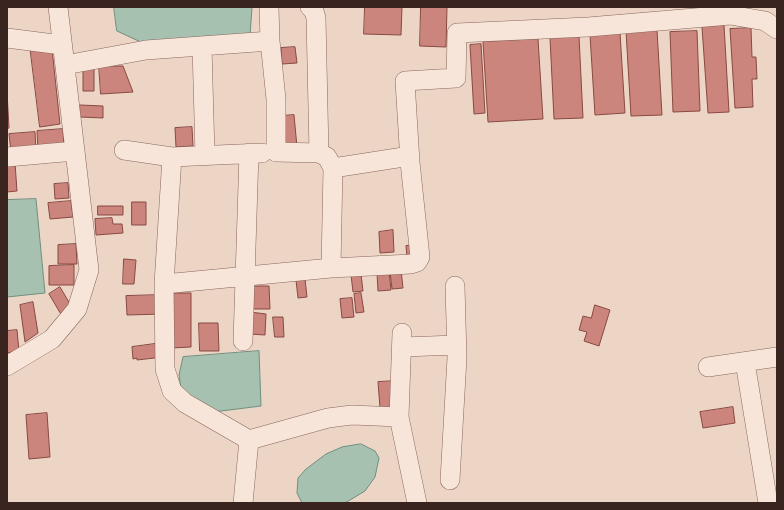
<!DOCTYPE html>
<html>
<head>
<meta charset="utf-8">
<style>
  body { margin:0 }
  #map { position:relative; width:784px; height:510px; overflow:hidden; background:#edd5c6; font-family:Spectral,serif }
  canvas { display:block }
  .frame { position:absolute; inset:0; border:8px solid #39241f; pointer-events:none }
</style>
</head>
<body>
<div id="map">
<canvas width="784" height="510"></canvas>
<div class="frame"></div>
</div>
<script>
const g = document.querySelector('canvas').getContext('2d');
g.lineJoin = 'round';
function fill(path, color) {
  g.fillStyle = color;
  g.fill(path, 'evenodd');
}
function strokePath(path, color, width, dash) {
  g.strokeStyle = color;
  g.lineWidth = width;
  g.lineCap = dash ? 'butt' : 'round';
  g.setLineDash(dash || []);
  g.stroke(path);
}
const water = new Path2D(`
  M114,7H252L250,36L145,44L117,31Z
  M36,199L45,293L7,297V200Z
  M259,351L261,406L213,412L182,396L179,375L183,357Z
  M361,444L375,451L379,458L375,477L365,491L345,503H302L297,493L298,478L306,469L326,454L342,447Z`);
const building = new Path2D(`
  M365,7H402L401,35L364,34Z
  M421,7H447L446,47L420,46Z
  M724,25L729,112L708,113L702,27Z
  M751,28L752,57H756L757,79H752L753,107L735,108L730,29Z
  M657,30L662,115L631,116L626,31Z
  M697,31L700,111L673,112L670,32Z
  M620,33L625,113L595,115L590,35Z
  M579,36L583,118L554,119L550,38Z
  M538,39L543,119L488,122L483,42Z
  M481,44L485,113L474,114L470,45Z
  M30,46L52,49L60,124L40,127Z
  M295,47L297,63L282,64L281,48Z
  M99,66H123L133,92L101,94Z
  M94,68V91H83V69Z
  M7,92L9,128L7,129Z
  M80,105L103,106V118L80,117Z
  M294,115L297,147L285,148L282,116Z
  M192,127L193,146L176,147L175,128Z
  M63,129L64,148L38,150L37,131Z
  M35,132L36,150L11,151L9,134Z
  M7,163H15L17,191L7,192Z
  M68,183L69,198L55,199L54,184Z
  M71,201L73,217L50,219L48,203Z
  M132,202H146V225H132Z
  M98,206H123V215H98Z
  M112,218L113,224H122L123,233L96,235L95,219Z
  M393,230L394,252L380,253L379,232Z
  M76,244L77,264H58V245Z
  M416,245L417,256L407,257L406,246Z
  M124,259L136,260L134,284H123Z
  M74,265V285H49V266Z
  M401,270L403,288L392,289L390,271Z
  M389,271L391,290L378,291L377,273Z
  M361,274L363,291L353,292L351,275Z
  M305,279L307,297L298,298L296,280Z
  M251,286H269L270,309H251Z
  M60,287L73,309L62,316L49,294Z
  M171,293H191V347L171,348Z
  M361,293L364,312L356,313L354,294Z
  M160,295L161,314L127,315L126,296Z
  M352,298L354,317L342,318L340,299Z
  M33,302L38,333L25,342L20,305Z
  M595,305L610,310L599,346L584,341L587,332L579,330L583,316L591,318Z
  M250,312L266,314L265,335L249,334Z
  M273,317H283L284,337H275Z
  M199,323H218L219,351H200Z
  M17,330L19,351L7,353V331Z
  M162,343L163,357L137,360V358L133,359L132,347Z
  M396,381L395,409L380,408L378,382Z
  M733,407L735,423L703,428L700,412Z
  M47,413L50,457L29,459L26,415Z`);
const minor = new Path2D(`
  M269,7L270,41L276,99V152L319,153L327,157L333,168
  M310,7L314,11L316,18L319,153
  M7,38L62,45
  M202,46L205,155
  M65,65L146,50L270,41
  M124,150L172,157L262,153
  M7,157L75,151
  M331,268L333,168L410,156
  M164,284L172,157
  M243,341L249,153
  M403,347L456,345
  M745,362L768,503
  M7,366L52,339L77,309L89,270L58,7
  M708,367L777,357
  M399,417L402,333
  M450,480L457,358L455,286
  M243,503L249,440
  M417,503L399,417L352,415L328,418L249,440L185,403L172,391L165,369L164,284L331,268L411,264L417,262L420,257L410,162L405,81L456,78L457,33L588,27L730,15L765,21L777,29`);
fill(water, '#a7c1b1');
strokePath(water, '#6e8f7d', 1);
fill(building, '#cb857c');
strokePath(building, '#874942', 1);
strokePath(minor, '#88665c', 20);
strokePath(minor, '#f8e5d9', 19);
</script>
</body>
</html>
